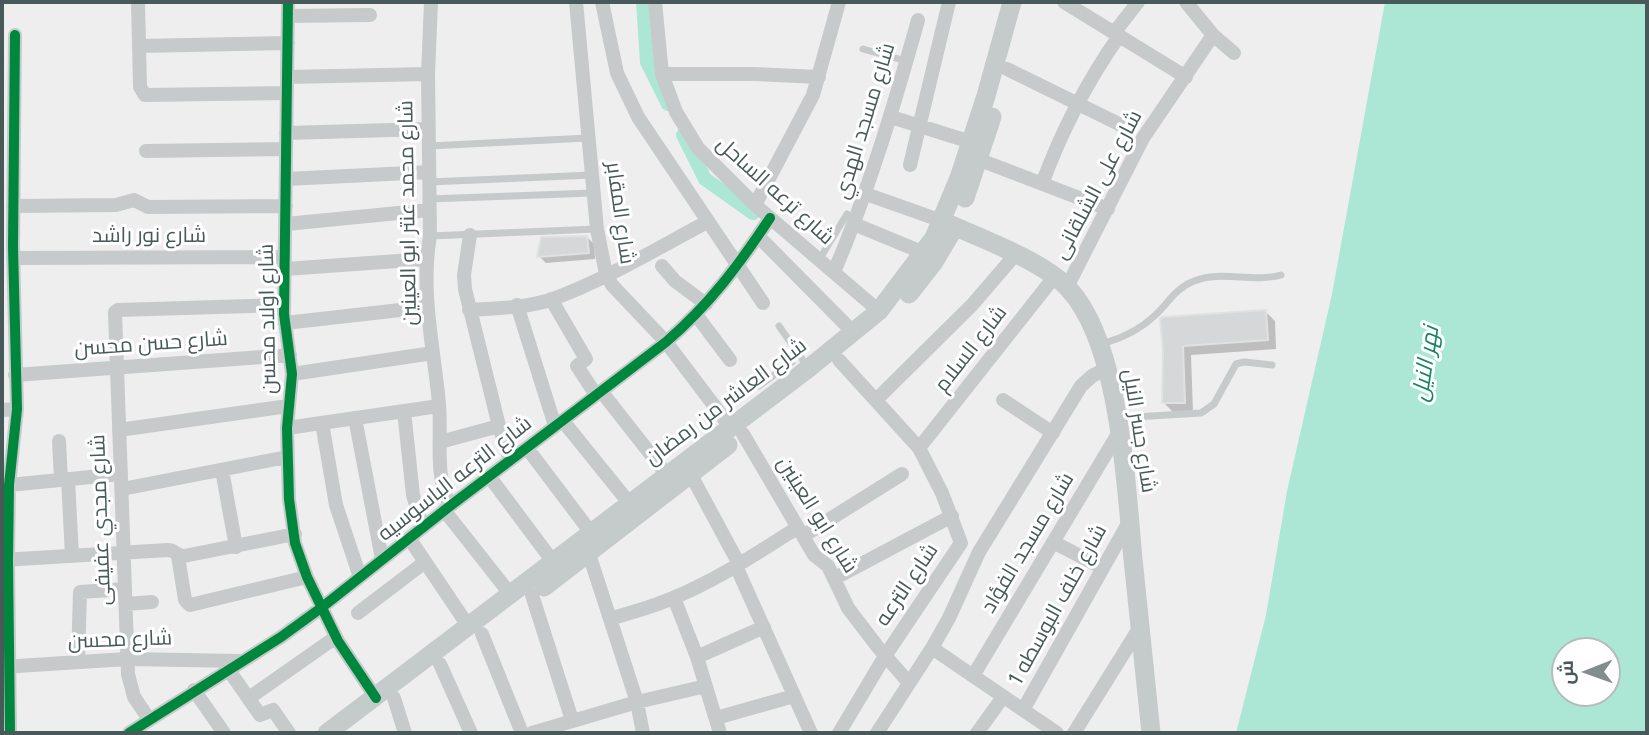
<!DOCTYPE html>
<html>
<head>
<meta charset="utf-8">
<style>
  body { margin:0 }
  #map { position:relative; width:1649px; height:735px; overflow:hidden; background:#efeeef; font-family:Figtree,Cairo,sans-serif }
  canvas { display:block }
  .frame { position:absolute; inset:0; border:4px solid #475958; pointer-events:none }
  .north { position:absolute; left:1551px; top:637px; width:70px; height:70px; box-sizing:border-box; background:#fff; border:2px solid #b5bdbc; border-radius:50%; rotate:269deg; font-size:19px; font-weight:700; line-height:28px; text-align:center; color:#475958 }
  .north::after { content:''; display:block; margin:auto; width:24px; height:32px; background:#828d8d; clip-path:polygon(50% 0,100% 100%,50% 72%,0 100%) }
</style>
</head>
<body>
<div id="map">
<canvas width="1649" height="735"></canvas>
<div class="frame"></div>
<div class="north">ش</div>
</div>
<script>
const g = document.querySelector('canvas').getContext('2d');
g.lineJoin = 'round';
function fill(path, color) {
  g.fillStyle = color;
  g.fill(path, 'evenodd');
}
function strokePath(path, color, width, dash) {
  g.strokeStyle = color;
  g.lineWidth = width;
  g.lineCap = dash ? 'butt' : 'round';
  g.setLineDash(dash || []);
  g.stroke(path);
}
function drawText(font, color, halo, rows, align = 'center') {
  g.font = font + ' Figtree,Cairo,sans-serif';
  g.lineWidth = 6;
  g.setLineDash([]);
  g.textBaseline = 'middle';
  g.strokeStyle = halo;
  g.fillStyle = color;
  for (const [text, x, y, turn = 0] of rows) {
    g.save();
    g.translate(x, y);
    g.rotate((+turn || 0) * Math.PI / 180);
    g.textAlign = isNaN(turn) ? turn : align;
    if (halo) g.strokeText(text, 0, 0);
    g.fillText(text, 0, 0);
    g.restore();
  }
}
const water = new Path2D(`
  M1385,2H1647V733H1236L1266,615L1287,491L1332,294ZM1565,651H1607V693H1565Z`);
const shadow = new Path2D(`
  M587,237L594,244L595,259L546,263L539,256Z
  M1266,312L1275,321L1276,349L1191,355L1193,412H1173L1164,403L1165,351Z`);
const canal = new Path2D(`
  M643,2L647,62L668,104
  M683,135L705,179L753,213`);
const building = new Path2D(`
  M587,236L589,253L537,257L541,237Z
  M1266,310L1268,340L1183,346L1185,403H1162L1163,351L1160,319L1162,317Z`);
const lane = new Path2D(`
  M863,49L906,61
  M429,146L588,138
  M429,182L592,175
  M429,199L593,193
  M430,236L597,229
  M819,260L847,214
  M779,326L807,366
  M1100,344C1126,338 1147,326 1165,305C1173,295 1181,286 1194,281C1221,270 1253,283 1281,275
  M759,386L792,362
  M1118,418L1201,413L1214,404L1236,364L1244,362L1272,365`);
const street = new Path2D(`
  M138,2L140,87L145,95L287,93
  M288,2L284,314L292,374L287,428L289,499L295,543L307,577L338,641L376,698
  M431,2L428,74L430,236C420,292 434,348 439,404C442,439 434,474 450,506
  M576,2L597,229L606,274L612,285L666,342L731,428
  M602,2L617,73L638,117L763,303
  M655,2L662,74L676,112L698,148L755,205L879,311
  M1064,2L1186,77
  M1186,2L1213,35L1234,53
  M288,16L370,15
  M1114,33L1138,2
  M139,46L288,43
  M1007,69L1121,125
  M662,74H754L819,77
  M287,77L428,74
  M891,117L971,142
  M286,133L428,129
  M146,151L286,149
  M980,160L1108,209
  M910,165L949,2
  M286,179L429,172
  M1042,184C1062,130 1086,83 1119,36
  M866,194L942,221
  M755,205L813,95L839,2
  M13,206L116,205L134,200L148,207L286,206
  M286,224L429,210
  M854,224L924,253
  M470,235L464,275L465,289L499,426L510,460
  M758,236L854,333
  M13,258L285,257
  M662,266L675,281L706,304
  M285,269L426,259
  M834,272C869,190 894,106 918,20
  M1067,287L1143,138L1213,35
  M551,299L586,359L577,366L596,395
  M517,305L555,426
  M469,310C495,308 525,308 550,300C605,280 656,249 707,222
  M697,316L730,360
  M285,323L427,307
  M292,374L433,353
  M15,375L290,355
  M601,391L667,475
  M877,399L972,305L1015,255
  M1003,400L1053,433
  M2,410L17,409
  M404,411L413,495L423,528
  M355,418L382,559
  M563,421L630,504
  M322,423L336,505L360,577
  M287,428L439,406
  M119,430L288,406
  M743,434L814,555L828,566L848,608L877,646L909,683
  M59,441L61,480
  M440,442L499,426
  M527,448L592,534
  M919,448L1055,276
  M222,470L236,547
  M691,475L739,564
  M489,476L554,563
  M68,479L72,556
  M9,485L121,474
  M122,489L287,457
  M444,510L511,595
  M803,536L902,474
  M409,538L469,627
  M1053,542L1103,568
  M589,554L637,702L643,733
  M178,556L185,600L190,605L307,577
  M2,560L168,550C175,550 177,556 184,556L295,534
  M736,566L811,733
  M835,578L952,516
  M532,595L572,720
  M674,598L697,657L720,733
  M126,604L152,602
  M358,613L425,562
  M610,619C629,613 649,608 668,600C714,582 756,554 797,528
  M482,634L522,733
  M932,648L1057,733
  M697,657L764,627
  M78,662L80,592L125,589
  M440,664L471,733
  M2,667L127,659L240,661
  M228,669L260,715L273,710L289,733
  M973,676L1119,432
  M194,690L224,733
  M249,698L336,637
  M394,698L405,733
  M1023,710L1130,520
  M716,718L794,696
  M149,719L134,697L128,674L115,312L118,310L284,305
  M10,733L8,560L9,485L17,409L13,246L15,35
  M129,733L281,637L321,608L450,506L666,342C710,304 738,266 770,218
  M532,733L637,702L706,686
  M839,733L885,656L961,543L942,493L919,448L839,360
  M877,733L932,648L949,618L979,552L1081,386L1092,376L1107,368
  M977,733L1003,697
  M1074,733L1140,627`);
const secondary = new Path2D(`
  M965,198L992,117
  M942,221C978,237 1043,261 1068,288C1120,343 1126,485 1133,559C1139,617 1145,675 1151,733
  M909,294L934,262L950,235
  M544,587L728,445
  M327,733L809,368L879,311L934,238L959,178L986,96L1012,2`);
const cycleway = new Path2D(`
  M288,2L284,314L292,374L287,428L289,499L295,543L307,577L338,641L376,698
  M10,733L8,560L9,485L17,409L13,246L15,35
  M129,733L281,637L321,608L450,506L666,342C710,304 738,266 770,218`);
const streetNames = [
  ["شارع مسجد الهدي",865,121,-73],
  ["شارع على الشلقانى",1098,185,-62],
  ["شارع ترعه الساحل",775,191,42],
  ["شارع محمد عنتر ابو العينين",408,213,-91],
  ["شارع المقابر",620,213,82],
  ["شارع نور راشد",149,236],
  ["شارع اولاد محسن",268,319,-91],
  ["شارع حسن محسن",151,344,-4],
  ["شارع السلام",971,349,-52],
  ["شارع العاشر من رمضان",726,402,-37],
  ["شارع جسر النيل",1139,431,81],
  ["شارع الترعه الباسوسيه",455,479,-38],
  ["شارع ابو العينين",817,515,58],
  ["شارع مجدي عفيفى",101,520,-92],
  ["شارع مسجد الفؤاد",1028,543,-59],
  ["شارع الترعه",907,585,-56],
  ["شارع خلف البوسطه 1",1058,605,-61],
  ["شارع محسن",120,640,-2]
];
const waterNames = [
  ["نهر النيل",1426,364,-81]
];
fill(water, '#ace7d6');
fill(shadow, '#0003');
strokePath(canal, '#ace7d6', 14);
fill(building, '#d6d7d8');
strokePath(building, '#e0e1e1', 2);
strokePath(lane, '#c6caca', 7);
strokePath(street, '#c6caca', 14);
strokePath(secondary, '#c5caca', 19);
strokePath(cycleway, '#00873e', 10);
drawText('21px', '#475958', '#fff', streetNames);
drawText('italic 23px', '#178666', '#fff', waterNames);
</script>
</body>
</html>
